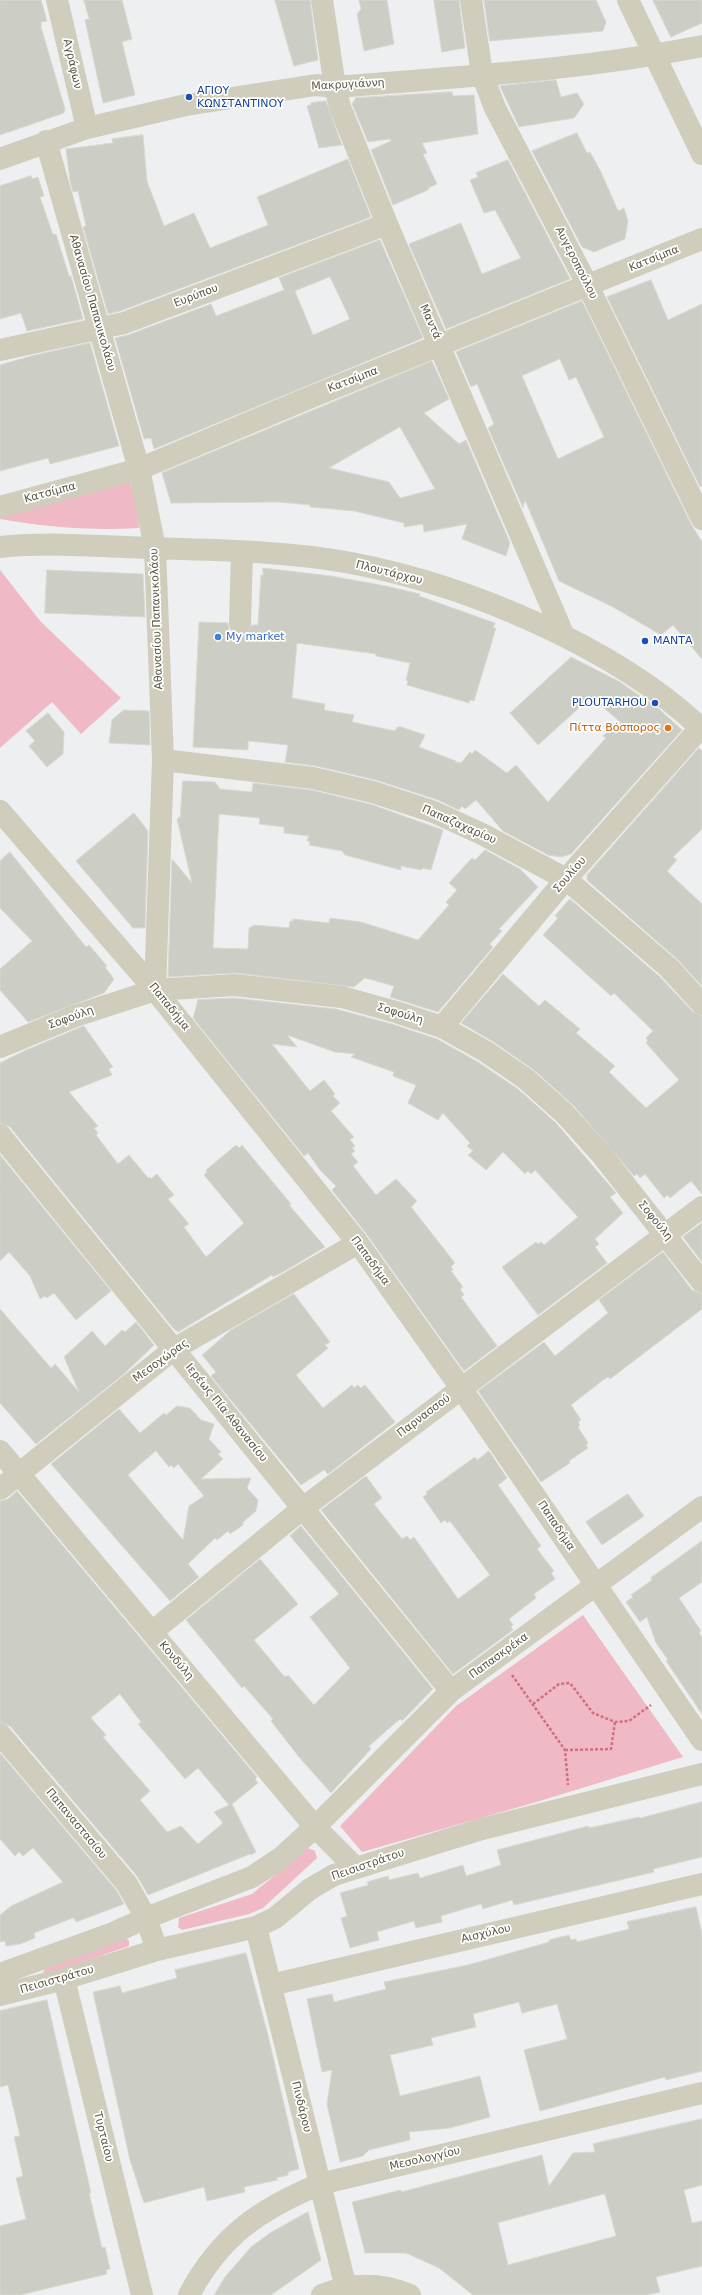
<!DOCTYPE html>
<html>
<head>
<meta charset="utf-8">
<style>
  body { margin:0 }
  canvas { display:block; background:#edeff0 }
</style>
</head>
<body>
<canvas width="702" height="2295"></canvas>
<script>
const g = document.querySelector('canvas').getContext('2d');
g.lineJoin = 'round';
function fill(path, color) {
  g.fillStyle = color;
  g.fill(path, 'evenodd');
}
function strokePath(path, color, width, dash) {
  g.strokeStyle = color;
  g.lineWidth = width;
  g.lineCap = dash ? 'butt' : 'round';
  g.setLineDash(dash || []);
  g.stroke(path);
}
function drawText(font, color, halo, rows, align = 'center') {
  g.font = font + ' "DejaVu Sans",sans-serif';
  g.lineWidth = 3.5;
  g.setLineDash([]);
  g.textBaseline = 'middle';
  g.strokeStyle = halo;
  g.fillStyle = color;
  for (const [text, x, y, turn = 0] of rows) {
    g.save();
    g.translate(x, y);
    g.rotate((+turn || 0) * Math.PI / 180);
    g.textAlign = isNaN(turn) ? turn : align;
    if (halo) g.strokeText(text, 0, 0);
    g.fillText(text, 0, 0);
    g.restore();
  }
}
const green = new Path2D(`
  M130,482L137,506L139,528C92,531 46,527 0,519V515Z
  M0,570L41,622L121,698L81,734L52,702L0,748Z
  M583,1615L683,1757L533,1803L362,1852L340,1826L456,1706Z
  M308,1848L315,1851L317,1858L263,1908L249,1914L182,1930L178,1927L179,1918L252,1894Z
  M125,1937L129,1941V1946L48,1974L43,1973L45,1968Z`);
const building = new Path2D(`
  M0,0H41L47,21L41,22V27L65,109L64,113L0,135Z
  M84,0H122L132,39L122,42L135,95L103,103L85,20L89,19Z
  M275,0H310L318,60L294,66Z
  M359,0H387L394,44L364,51L357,14L361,9Z
  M434,0H459L465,48L442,52Z
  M484,0H596L606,22L603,31L490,41Z
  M653,0H702V23L671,37Z
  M556,80L561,97L577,93L584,104L574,118L519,127L500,86Z
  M452,92L453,96L474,95L478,134L422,143L427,153L423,154L437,184L428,188V190L393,205L371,150L391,141L390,139L368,142L352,104L356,98Z
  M326,101L342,145L319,148L307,106L311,105V103Z
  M577,133L587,153L590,152L601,172L618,211L624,208L628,221L625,239L594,252L582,247L532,151Z
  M143,135L147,181L164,226L194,213L210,248L268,225L257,197L348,159L371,217L120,311L108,314L83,227L86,226L78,191L73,192L70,181L66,149L113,143L112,139Z
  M508,160L570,279L446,329L409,244L461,223L482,274L521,258L495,210L484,213L470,180L478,177L476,173Z
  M31,176L32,179L38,177L44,196L40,197L53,235L56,234L69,276H71L83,319L27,331L21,313L0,319V186Z
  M380,240L423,338L154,449L151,438L144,439L115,338L128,335L211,304L216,316L284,290L279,278ZM330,277L350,319L313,335L295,291Z
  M651,280L668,320L702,304V486L700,487L607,297Z
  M582,301L691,524L702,542V659L673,625L661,635L613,607L559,581L525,500L523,508L488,428L494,424L477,384L471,387L456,352ZM560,359L569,380L576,377L604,437L558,459L522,376Z
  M90,343L119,446L50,464L48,458L0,471V365L31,356Z
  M432,361L449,399L424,413L459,444L466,440L510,543L506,556L462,539L467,524L424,532L423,524L404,527V523L354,511L310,507V505L279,502L171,503L162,473ZM400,427L435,489L400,498L389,482L329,468Z
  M263,568L331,576L386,586L420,594L419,596L495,623L493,628H496L474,701L470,700L469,703L407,685L408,681L406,680L410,663L376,656V654L297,643L292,698L325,704L324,710L354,715L352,722L395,731L397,727H401L425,735L419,747L456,761L455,763L457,762L461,763L470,752L472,754L475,750L507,773L516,765L548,802L606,738L603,736L618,720L591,697L538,745L510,713L571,657L620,682L659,709L682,730L571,854L561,857L548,855L503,831L476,800L465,809L462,806L459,810L438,800L376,780L316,766L285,762L288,745L248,741V750L193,747L199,622L228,623L229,630L234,635L240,636L246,635L252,625H258L261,575H263Z
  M47,570L143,574L145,617L45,613Z
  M124,710L149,711L150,745L109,743L112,720Z
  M48,713L64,732L63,754L47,767L29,746L35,741L26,731Z
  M699,748L702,751V829L673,857L677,860L667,871L702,904V986L677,959L587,880V875Z
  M183,781L215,782L220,789L252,792L253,783L311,790L370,804L443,830L431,870L423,868L421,870L401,866V870L345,855L342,851L309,845L310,842L307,841L309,836L284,833V827L259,824L260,818L219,814L213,948L248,949L249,928L254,925L289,928L290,921H293V919L329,923L330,918L361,922L418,940L449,905L446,902L457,890L449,883L472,858L475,860L485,850L520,869L538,887L499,929L502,931L490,944L493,947L438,1012L390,997L394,986L365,978L354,987L235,973L168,977L172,859L192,883L177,819L180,817Z
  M134,813L148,831L145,928H133L76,861Z
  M10,852L86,947L89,945L107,966L105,967L114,979L104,993L28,1022L0,990V969L32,941L0,908V861Z
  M570,899L660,977L693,1012L702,1016V1194L691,1181L670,1198L667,1195L664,1198L645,1174L640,1178L637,1174L634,1176L574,1106L534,1070L492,1041L461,1023L503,974L539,1006L545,1000L580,1029L576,1033L615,1066L609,1072L646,1108L679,1080L646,1043L648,1041L646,1038L653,1031L614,993L611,996L543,935L558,918L555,916Z
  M234,998L336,1009L392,1024L437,1039L478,1062L518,1089L556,1123L616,1193L610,1197L623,1213L595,1239L599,1244L595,1247L607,1263L538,1315L502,1267L536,1242L538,1244L541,1242L544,1245L578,1217L535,1170L531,1174L528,1171L525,1174L503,1152L486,1170L468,1155L473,1151L467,1146L470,1143L443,1113L438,1120L408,1103L416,1085L393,1076L394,1072L351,1057L355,1054L335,1052L287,1035L297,1047L272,1044L310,1091L324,1080L335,1094L333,1096L340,1103L331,1111L354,1137L350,1140L355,1146L352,1148L355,1151L351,1154L358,1162L353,1166L376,1195L396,1179L417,1201L411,1207L455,1263L451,1267L453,1270L451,1271L463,1287L460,1289L464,1295L461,1297L497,1346L464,1371L368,1236L332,1190L336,1186L320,1170L308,1153L304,1156L193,1018L198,1000Z
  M84,1026L113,1067L109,1069L112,1075L69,1092L98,1126L94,1128L98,1133L96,1135L118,1164L129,1155L148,1178L150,1177L151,1179L157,1174L174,1195L168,1199L189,1224L184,1227L206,1257L244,1223L204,1175L207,1172L206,1170L236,1145L239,1148L242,1145L291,1204L289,1205L325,1247L283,1272L273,1277L272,1275L178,1332L173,1328L10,1127L0,1123V1063L24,1051Z
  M0,1155L111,1291L76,1320L54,1293L47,1298L45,1296L40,1299L30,1276L9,1252L0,1261Z
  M702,1223V1262L683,1237Z
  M663,1252L692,1290L702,1294V1309L610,1379L608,1377L603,1380L571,1405L581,1420L578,1422L580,1425L578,1427L588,1443L586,1445L588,1448L569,1461L570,1463L541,1482L478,1391L544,1342L555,1356L608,1313L599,1300Z
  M294,1294L330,1342L325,1345L328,1348L296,1375L323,1408L352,1385L354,1388L358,1385L361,1388L365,1385L395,1422L328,1474L324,1470L301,1485L211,1376L216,1372L202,1355L231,1330Z
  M0,1309L51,1368L55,1364L79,1392L64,1357L92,1331L105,1346L122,1330L125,1332L136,1322L154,1345L124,1374L36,1444L0,1403Z
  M177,1406L190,1408L201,1420L214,1424L209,1439L221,1452L218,1454L223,1459L201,1479L251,1478L247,1488L258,1500L256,1511L243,1522V1525L230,1534L228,1531L217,1540L215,1538L188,1564L199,1577L170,1601L51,1464L119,1409L140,1433L164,1413L166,1415ZM156,1451L169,1467L171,1465L174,1468L178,1464L204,1496L189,1506L183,1540L128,1475Z
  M489,1451L507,1478L498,1485L541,1546L537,1549L554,1571L551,1573L555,1579L534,1594L536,1598L509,1619L513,1625L511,1627L513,1630L453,1674L321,1510L366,1476L382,1498L374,1504L402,1539L407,1536L410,1540L414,1537L458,1599L490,1575L450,1521L447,1523L445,1520L441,1523L423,1497L427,1494L426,1492L475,1457L477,1460Z
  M17,1491L257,1777L255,1779L258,1783L232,1804L256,1852L251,1855L250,1854L148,1895L137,1876L10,1726L0,1722V1501L8,1499ZM120,1694L141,1722L138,1724L185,1779L198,1768L229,1805L214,1812L223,1823L198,1844L181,1826L167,1832L140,1800L150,1791L103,1737L106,1735L91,1718Z
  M628,1494L644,1516L602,1545L586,1522Z
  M301,1526L433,1689L402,1721L400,1719L369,1746L371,1749L331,1793L299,1757L271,1721L273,1719L244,1686L242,1688L186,1620L260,1559L298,1604L254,1640L283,1675L286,1677L288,1675L314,1705L350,1668L310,1617L339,1594L290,1536Z
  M702,1541V1582L679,1598L701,1631L699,1633L702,1637V1714L666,1661L668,1660L656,1643L647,1617L640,1622L626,1602L633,1597L631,1595L652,1580L651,1578Z
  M0,1753L117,1891L124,1904L76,1922L74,1918L70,1919L34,1933L35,1938L20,1944L6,1946L5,1941L0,1942V1915L11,1906L63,1882L33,1848L23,1856L19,1852L15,1856L0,1839Z
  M702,1802V1857L653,1869L654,1872L514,1905L512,1900L483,1909L481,1904L441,1916L442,1922L416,1928L414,1921L377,1932L379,1940L350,1948L341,1918L347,1916L340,1893L368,1885L367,1882L388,1876L389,1880L418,1873L420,1878L463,1865L466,1876L501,1865L497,1850L588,1826L589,1828L639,1817L640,1818Z
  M696,1907L702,1934V2071L666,2080L665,2077L540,2111L524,2050L567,2039L557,2004L522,2013L519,2002L473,2014L476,2027L431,2038L433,2045L390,2055L400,2096L480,2076L490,2117L450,2128L409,2132L410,2140L369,2150L363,2156L340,2162L327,2104L332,2070L322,2072L307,1999L332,1994L334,2002L386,1989L384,1982L468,1965L549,1942V1940L569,1935L571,1940L576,1939L577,1942L629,1929L627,1922Z
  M246,1953L268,2035L299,2169L288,2172V2175L276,2178L278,2180L244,2187L245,2192L207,2201L204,2187L144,2203L130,2160L93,1992L120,1986L122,1993L177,1978L175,1970Z
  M47,2000L91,2193H89L102,2248L105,2247L110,2269L106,2270L107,2274L20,2295H0V2226L26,2219L16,2178L23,2176L14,2137L20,2136L8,2085L0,2087V2011Z
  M702,2119V2185L684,2190L692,2223L702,2221V2266L656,2277L660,2292L647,2295H473L439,2268L406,2253H365L352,2202L401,2190V2192L542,2155L549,2186L573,2153L595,2152L593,2144ZM605,2194L616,2236L508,2265L498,2223Z
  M308,2212L321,2260L271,2295H214L225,2277L251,2247L270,2233Z`);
const path = new Path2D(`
  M512,1675L565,1750L568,1785
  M533,1704L559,1684L570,1683L593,1713L615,1722L629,1721L651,1705
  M565,1750L611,1749L615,1722`);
const minor = new Path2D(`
  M57,0L87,128
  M322,0L335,87L340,107L387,224L564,636
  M471,0L482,74L495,108L588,286L702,519
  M628,0L702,154
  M46,141L139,469L155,548L163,760L155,990
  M0,159L87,128L186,105L316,85L335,87C457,77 582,70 702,46
  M0,350L124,323L387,224
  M0,507L139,469L311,397L702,239
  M0,547C50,542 99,546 149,548C216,550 285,551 351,563C468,585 615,647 702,729
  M240,624L242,552
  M163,760L313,778L373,792L434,812L482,834L566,879L669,968L702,1004
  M0,811L155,990L358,1243L461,1388L702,1740
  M442,1027L566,879L702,726
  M0,1047L75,1016L155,990L234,985L342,997L396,1012L442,1027L485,1051L526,1079L565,1114L601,1154L702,1282
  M0,1135L451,1691
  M0,1451L315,1827L356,1868
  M0,1489L174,1349L358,1243
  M152,1632L303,1508L702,1207
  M0,1734L127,1884L146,1918L157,1950
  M256,1927L346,2288
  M0,1974L113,1933L146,1918L252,1877L282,1857L315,1827L451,1691L702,1507
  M64,1979L142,2295
  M271,1985L702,1884
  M0,1995L64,1979L157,1950L256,1927L275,1918L310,1889L334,1875L356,1868L482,1829L702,1774
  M189,2295C220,2236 260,2209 320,2184L702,2093
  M322,2295C351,2283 381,2283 410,2295`);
const markers = [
  [189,97,4,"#1a4fb4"],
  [218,637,4,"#3f7fe0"],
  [645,641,4,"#1a4fb4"],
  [655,703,4,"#1a4fb4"],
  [668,728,4,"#e8710a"]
];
const streetNames = [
  ["Αγράφων",72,64,77],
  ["Μακρυγιάννη",348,85,-3],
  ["Κατσίμπα",654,259,-22],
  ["Αυγεροπούλου",576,263,63],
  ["Ευρύπου",196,296,-21],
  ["Αθανασίου Παπανικολάου",92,303,74],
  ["Μαντά",430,322,66],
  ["Κατσίμπα",353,380,-21],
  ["Κατσίμπα",50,493,-15],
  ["Πλουτάρχου",389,573,14],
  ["Αθανασίου Παπανικολάου",157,619,-92],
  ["Παπαζαχαρίου",459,825,24],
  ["Σουλίου",570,875,-49],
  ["Παπαδήμα",169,1007,51],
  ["Σοφούλη",400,1014,17],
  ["Σοφούλη",71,1018,-20],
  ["Σοφούλη",655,1221,51],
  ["Παπαδήμα",370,1261,54],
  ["Μεσοχώρας",161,1361,-36],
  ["Ιερέως Πία Αθανασίου",226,1413,51],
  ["Παρνασσού",424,1416,-37],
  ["Παπαδήμα",556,1526,56],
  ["Παπασκρέκα",499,1656,-36],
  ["Κονδύλη",176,1661,50],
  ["Παπαναστασίου",76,1824,50],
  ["Πεισιστράτου",368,1865,-19],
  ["Αισχύλου",486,1934,-13],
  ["Πεισιστράτου",57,1980,-16],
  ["Πινδάρου",301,2107,76],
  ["Τυρταίου",103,2137,76],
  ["Μεσολογγίου",425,2159,-13]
];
const transitNames = [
  ["ΑΓΙΟΥ",197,91],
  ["ΚΩΝΣΤΑΝΤΙΝΟΥ",197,104],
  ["ΜΑΝΤΑ",653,641],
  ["PLOUTARHOU",647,703,"right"]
];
const shopNames = [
  ["My market",226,637]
];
const foodNames = [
  ["Πίττα Βόσπορος",660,728]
];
fill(green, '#f0b9c6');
fill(building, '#cccdc4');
strokePath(building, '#d9d9d1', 1);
strokePath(path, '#d0707b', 2.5, [3, 2]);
strokePath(minor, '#d0cdbd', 22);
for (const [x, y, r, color] of markers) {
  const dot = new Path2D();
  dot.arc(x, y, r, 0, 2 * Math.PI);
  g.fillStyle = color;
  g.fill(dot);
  strokePath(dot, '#fff', 1.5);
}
drawText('11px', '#5b5845', '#fff', streetNames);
drawText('11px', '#164399', '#fff', transitNames, 'left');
drawText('11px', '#366cbe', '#fff', shopNames, 'left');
drawText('11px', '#c56008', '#fff', foodNames, 'right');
</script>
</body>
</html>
